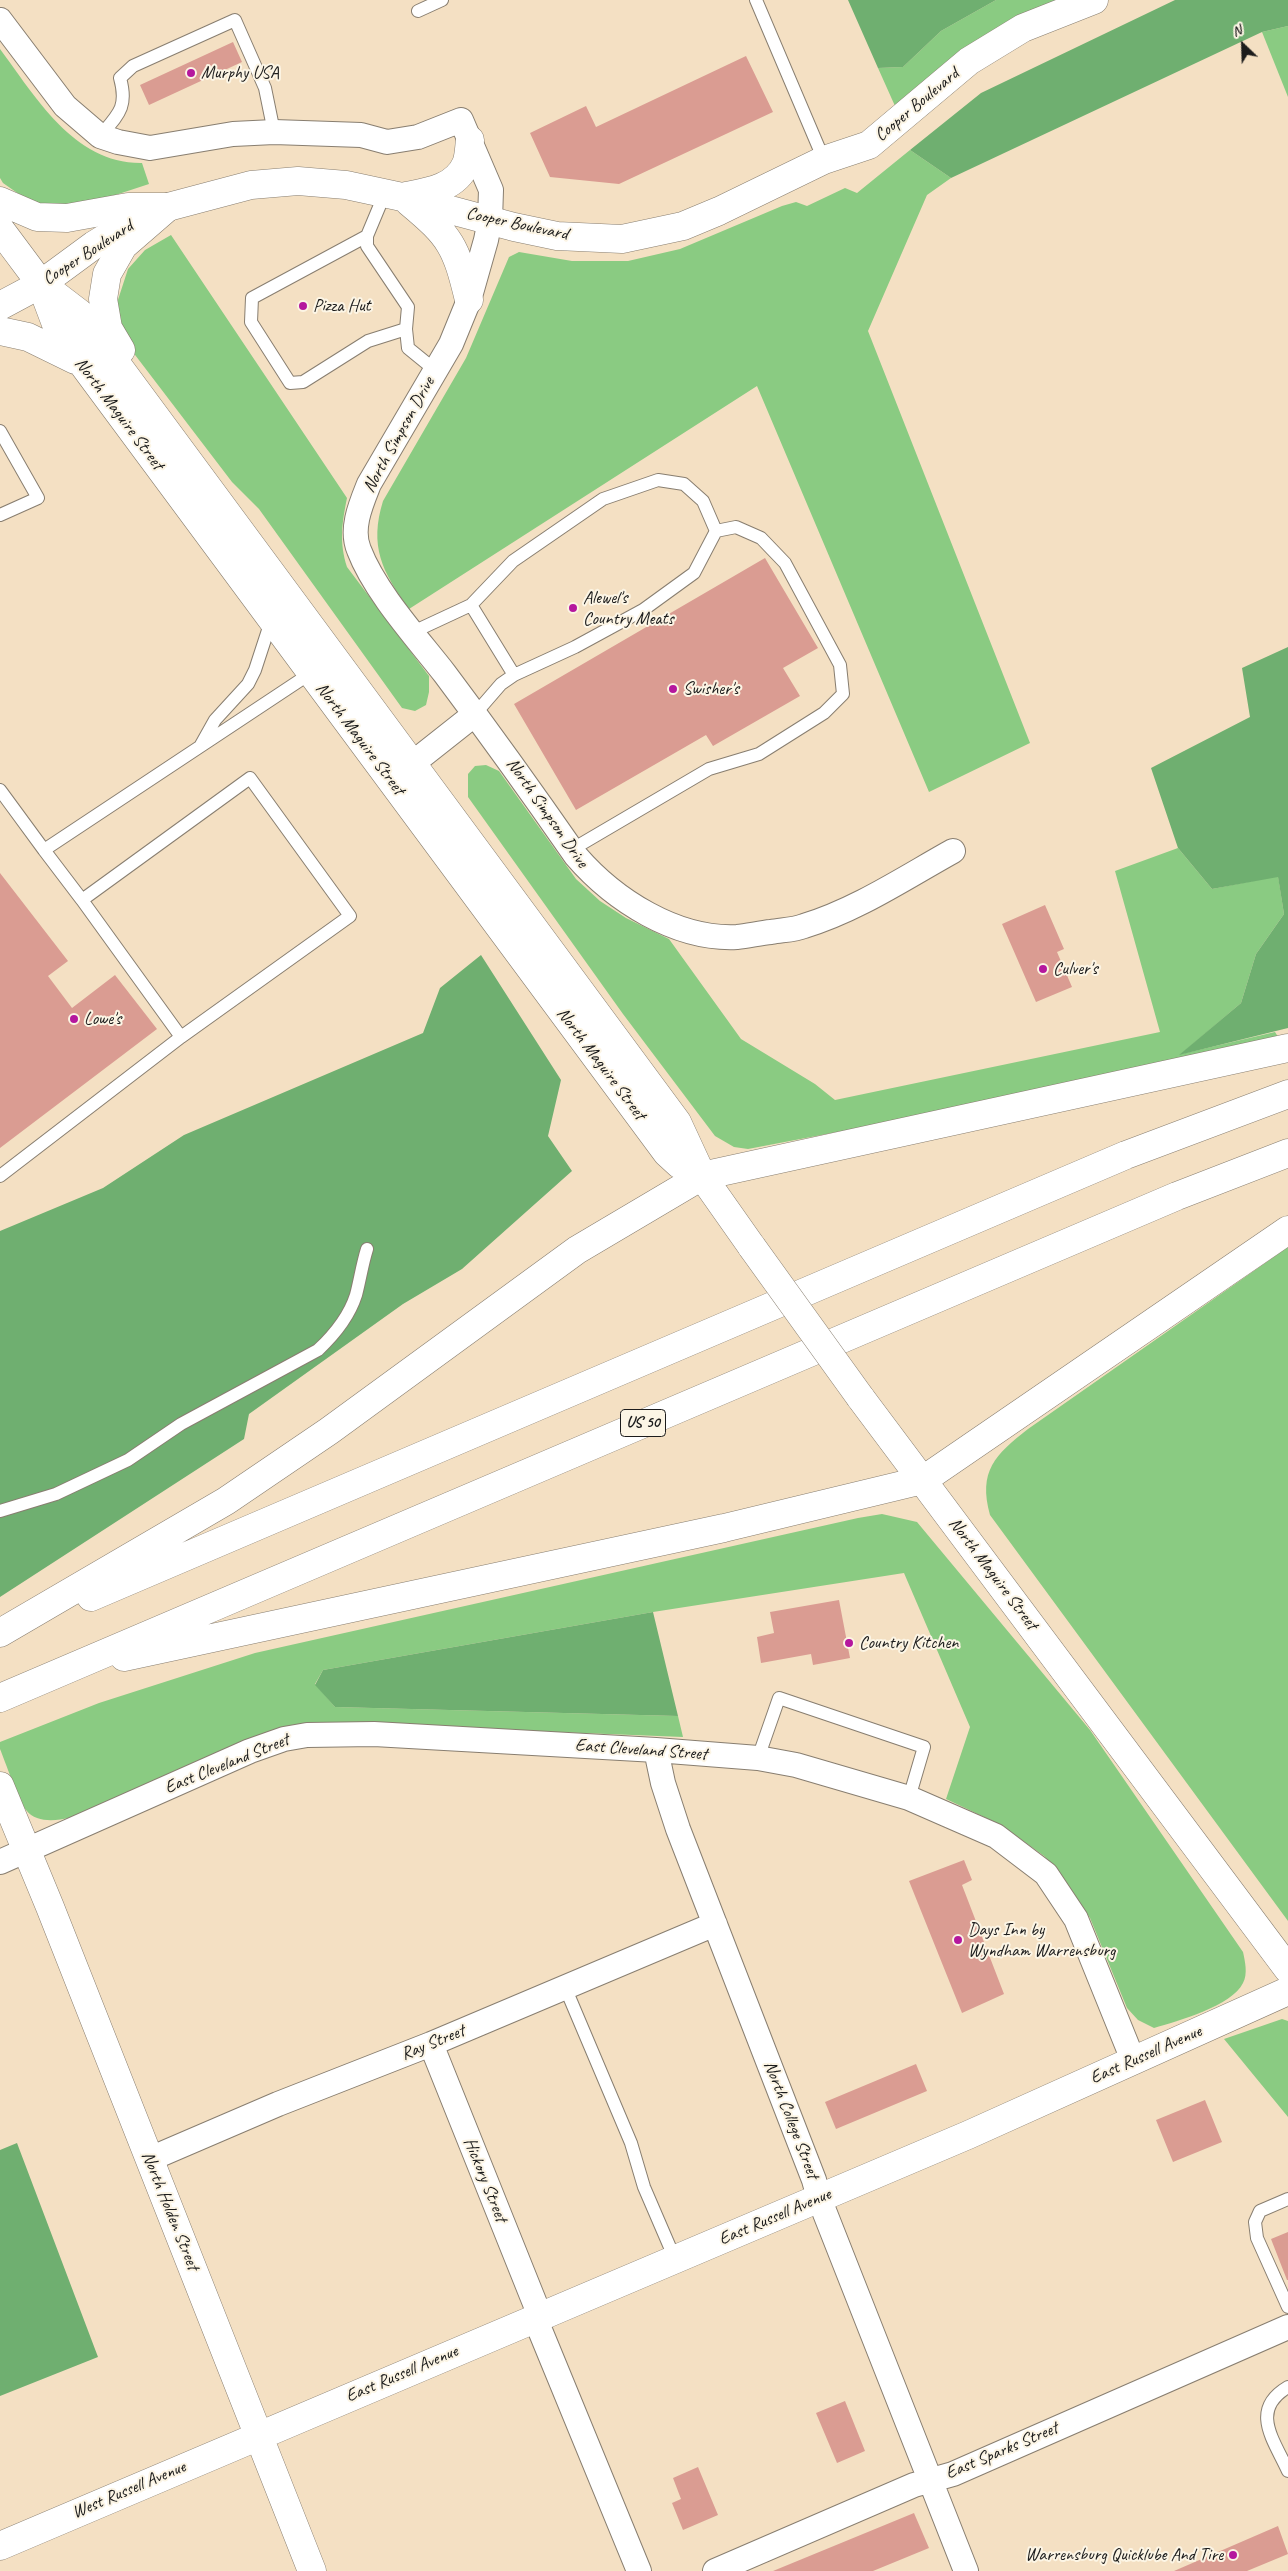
<!DOCTYPE html>
<html>
<head>
<meta charset="utf-8">
<style>
  body { margin:0 }
  #map { position:relative; width:1288px; height:2571px; overflow:hidden; background:#f4e0c3; font-family:Caveat,sans-serif }
  canvas { display:block }
  .north { position:absolute; left:1218px; top:20px; width:50px; height:50px; -webkit-text-stroke:4px #fcf5e5; paint-order:stroke; rotate:336deg; font-size:14px; font-weight:700; line-height:20px; text-align:center; color:#1c1c1c }
  .north::after { content:''; display:block; margin:auto; width:18px; height:22px; background:#1c1c1c; clip-path:polygon(50% 0,100% 100%,50% 72%,0 100%) }
</style>
</head>
<body>
<div id="map">
<canvas width="1288" height="2571"></canvas>
<div class="north">N</div>
</div>
<script>
const g = document.querySelector('canvas').getContext('2d');
g.lineJoin = 'round';
function fill(path, color) {
  g.fillStyle = color;
  g.fill(path, 'evenodd');
}
function strokePath(path, color, width, dash) {
  g.strokeStyle = color;
  g.lineWidth = width;
  g.lineCap = dash ? 'butt' : 'round';
  g.setLineDash(dash || []);
  g.stroke(path);
}
function drawText(font, color, halo, rows, align = 'center') {
  g.font = font + ' Caveat,sans-serif';
  g.lineWidth = 4;
  g.setLineDash([]);
  g.textBaseline = 'middle';
  g.strokeStyle = halo;
  g.fillStyle = color;
  for (const [text, x, y, turn = 0] of rows) {
    g.save();
    g.translate(x, y);
    g.rotate((+turn || 0) * Math.PI / 180);
    g.textAlign = isNaN(turn) ? turn : align;
    if (halo) g.strokeText(text, 0, 0);
    g.fillText(text, 0, 0);
    g.restore();
  }
}
const green = new Path2D(`
  M996,0H1070L943,69L895,106L878,68L903,67L941,31Z
  M1288,26V97L1262,32Z
  M0,49C35,96 74,164 142,163L149,184L82,206H36L3,183L0,178Z
  M910,150L951,178L927,195L868,331L1030,743L929,792L757,386L409,609C382,572 369,546 383,501L466,358L509,257L519,252L572,261H628L680,249L782,206L796,202L807,206L845,188L857,193Z
  M171,235L347,498C342,523 339,542 347,567L429,676V692L426,705L415,711L402,708L259,509L232,482L129,347L115,309L128,269L145,250Z
  M486,765L499,771L576,879L600,901L626,918L669,939L741,1039L815,1084L835,1100L1160,1032L1115,871L1178,848L1212,889L1278,876L1284,914L1256,954L1241,1003L1181,1054L1275,1032L1280,1040L984,1104L748,1149L734,1147L715,1136L623,1014L468,797V774L475,766Z
  M1288,1247V1921L990,1515C978,1471 995,1455 1028,1429Z
  M882,1514L917,1522L1090,1730L1243,1952C1245,1961 1248,1974 1243,1983C1232,2006 1178,2021 1154,2028L1138,2020L1127,2008L1090,1918L1065,1880L1044,1856L1001,1825L946,1799L970,1727L904,1573L653,1612L323,1670L315,1684L335,1707L678,1716L683,1737L329,1723L291,1725L260,1736L69,1818C55,1821 36,1823 26,1810C19,1802 5,1761 0,1749V1742L99,1703L255,1653L858,1518Z
  M1282,2019L1288,2021V2117L1224,2039Z`);
const forest = new Path2D(`
  M848,0H996L941,31L903,67L878,68Z
  M1175,0H1288V26L1262,32L951,178L910,150L981,93Z
  M1288,647V1028L1179,1055L1241,1003L1256,954L1284,914L1278,877L1212,889L1178,848L1151,768L1250,717L1242,668Z
  M481,955L561,1080L548,1136L572,1171L462,1269L403,1304L249,1414L244,1439L0,1597V1231L103,1188L184,1135L423,1033L440,988Z
  M653,1612L678,1716L335,1707L315,1685L323,1670Z
  M17,2143L98,2357L0,2396V2150Z`);
const building = new Path2D(`
  M233,42L242,62L149,105L140,85Z
  M746,56L773,112L619,184L550,177L530,133L586,106L596,127Z
  M765,558L818,648L783,668L800,696L713,746L706,735L576,810L514,704Z
  M0,873L68,961L48,976L72,1008L115,975L157,1029L0,1148Z
  M1045,905L1064,949L1057,952L1072,987L1036,1002L1002,924Z
  M839,1600L850,1658L813,1665L811,1654L761,1663L757,1637L774,1633L770,1612Z
  M964,1860L972,1880L962,1885L1004,1994L962,2013L909,1881Z
  M916,2064L927,2091L836,2129L825,2102Z
  M1205,2100L1222,2142L1173,2162L1156,2120Z
  M1288,2232V2280H1287L1271,2239Z
  M845,2401L865,2451L837,2463L816,2413Z
  M698,2467L718,2515L683,2530L672,2503L681,2499L673,2478Z
  M914,2513L929,2548L873,2571H773Z
  M1278,2526L1288,2554L1247,2571H1174Z`);
const lane = new Path2D(`
  M756,0L824,160
  M418,11L442,0
  M100,136C119,114 128,107 120,78L133,66L235,20L265,88L274,132
  M385,193L367,236V246L408,307L406,329L408,348L435,370
  M367,236L252,298L251,322L290,383L303,382L368,341L406,329
  M0,431L38,498L0,515
  M471,605L514,675
  M413,632L471,605L513,561L603,499L658,480L684,484L703,501L716,531L694,573L643,610L575,647L514,675L501,684L475,714
  M201,745L215,720L248,684L255,670L271,621
  M0,790L44,850L311,673
  M44,850L82,900
  M571,850L709,769L759,754L824,713L843,694L840,665L785,563L761,538L736,527L716,531
  M0,1176L181,1037L350,916L250,778L82,900L181,1037
  M0,1511L56,1494L128,1460L181,1424L318,1350C334,1335 349,1317 356,1295C360,1280 362,1265 367,1249
  M758,1758L779,1698L924,1747L909,1798
  M565,1987L631,2143L644,2187L675,2259
  M1288,2199L1260,2211L1255,2222L1257,2238L1288,2307
  M1288,2387C1249,2410 1274,2440 1288,2471`);
const street = new Path2D(`
  M0,20L65,106L100,136L118,142L150,148L233,134L274,132L361,135L387,142L418,137L461,120L491,190L490,220L486,240L469,300L451,344L369,484C361,504 350,529 359,550C375,592 417,638 445,674C490,734 533,794 576,856C614,900 676,940 737,937C748,936 760,933 771,932C782,930 794,930 804,926C857,910 906,877 953,851
  M413,763L475,714
  M656,1750L663,1783L678,1829L814,2180L819,2198L966,2571
  M0,1862L250,1751L284,1739L307,1735L374,1734L656,1750L758,1758L796,1765L909,1798L996,1836L1046,1874L1076,1919L1133,2060
  M431,2044L540,2316
  M150,2159L278,2104L431,2044L715,1924
  M535,2318L639,2571
  M715,2571L914,2485L953,2474L1288,2327`);
const secondary = new Path2D(`
  M406,196C428,192 456,188 466,164C469,157 469,147 470,140
  M409,202C451,237 456,246 469,300
  M0,306L41,284L94,245L125,226L168,207L251,185L298,181L346,185L402,197L514,227L557,236L622,239L683,226L719,211L824,160L869,145L969,61L1023,28L1094,0
  M0,1786L50,1907L312,2571
  M0,2546L968,2135L1288,1991`);
const primary = new Path2D(`
  M0,201L37,217L67,218L128,207H168
  M0,229L41,284L79,313L677,1122L702,1176L752,1247
  M41,284L59,332L667,1153L679,1164L702,1176
  M0,331L28,337L75,360
  M121,350L108,328L103,299L107,274L123,246L168,207
  M860,1397L1288,1969`);
const highway = new Path2D(`
  M91,1597L1126,1155L1288,1094
  M0,1633L226,1501L329,1431L577,1250L702,1176L1288,1048
  M124,1657L724,1528L923,1480L1288,1230
  M0,1698L1177,1196L1288,1153`);
const primaryBridge = new Path2D(`
  M752,1247L860,1397`);
const markers = [
  [191,73,5,"#b5179e"],
  [303,306,5,"#b5179e"],
  [573,608,5,"#b5179e"],
  [673,689,5,"#b5179e"],
  [1043,969,5,"#b5179e"],
  [74,1019,5,"#b5179e"],
  [849,1643,5,"#b5179e"],
  [958,1940,5,"#b5179e"],
  [1233,2555,5,"#b5179e"]
];
const shields = [
  [643,1423,45]
];
const shieldNames = [
  ["US 50",643,1423]
];
const poiNames = [
  ["Murphy USA",201,73],
  ["Pizza Hut",313,306],
  ["Alewel's",583,598],
  ["Country Meats",583,619],
  ["Swisher's",683,689],
  ["Culver's",1053,969],
  ["Lowe's",84,1019],
  ["Country Kitchen",859,1643],
  ["Days Inn by",968,1930],
  ["Wyndham Warrensburg",968,1951],
  ["Warrensburg Quicklube And Tire",1223,2555,"right"]
];
const streetNames = [
  ["Cooper Boulevard",917,105,-40],
  ["Cooper Boulevard",517,224,12],
  ["Cooper Boulevard",88,253,-33],
  ["North Maguire Street",119,414,53],
  ["North Simpson Drive",399,435,-61],
  ["North Maguire Street",360,739,53],
  ["North Simpson Drive",547,813,55],
  ["North Maguire Street",601,1064,53],
  ["North Maguire Street",993,1574,53],
  ["East Cleveland Street",641,1750,4],
  ["East Cleveland Street",227,1764,-22],
  ["Ray Street",433,2043,-22],
  ["East Russell Avenue",1146,2055,-24],
  ["North College Street",791,2120,69],
  ["Hickory Street",485,2180,68],
  ["North Holden Street",170,2211,68],
  ["East Russell Avenue",775,2217,-23],
  ["East Russell Avenue",402,2374,-23],
  ["East Sparks Street",1002,2451,-23],
  ["West Russell Avenue",129,2490,-23]
];
fill(green, '#8acb82');
fill(forest, '#6faf70');
fill(building, '#da9c92');
strokePath(lane, '#887e70', 14);
strokePath(street, '#887e70', 26);
strokePath(secondary, '#887e70', 29);
strokePath(primary, '#887e70', 29);
strokePath(highway, '#887e70', 29);
strokePath(lane, '#fff', 12);
strokePath(street, '#fff', 24);
strokePath(secondary, '#fff', 28);
strokePath(primary, '#fff', 28);
strokePath(highway, '#fff', 28);
strokePath(primaryBridge, '#887e70', 29, []);
strokePath(primaryBridge, '#fff', 28);
for (const [x, y, r, color] of markers) {
  const dot = new Path2D();
  dot.arc(x, y, r, 0, 2 * Math.PI);
  g.fillStyle = color;
  g.fill(dot);
  strokePath(dot, '#fcf5e5', 2);
}
for (const [x, y, w] of shields) {
  const box = new Path2D();
  box.roundRect(x - w / 2, y - 13.5, w, 27, 4);
  g.fillStyle = '#fcf5e5';
  g.fill(box);
  strokePath(box, '#1c1c1c', 1);
}
drawText('bold 16px', '#1c1c1c', null, shieldNames);
drawText('18px', '#1c1c1c', '#fcf5e5', poiNames, 'left');
drawText('18px', '#1c1c1c', '#fcf5e5', streetNames);
</script>
</body>
</html>
